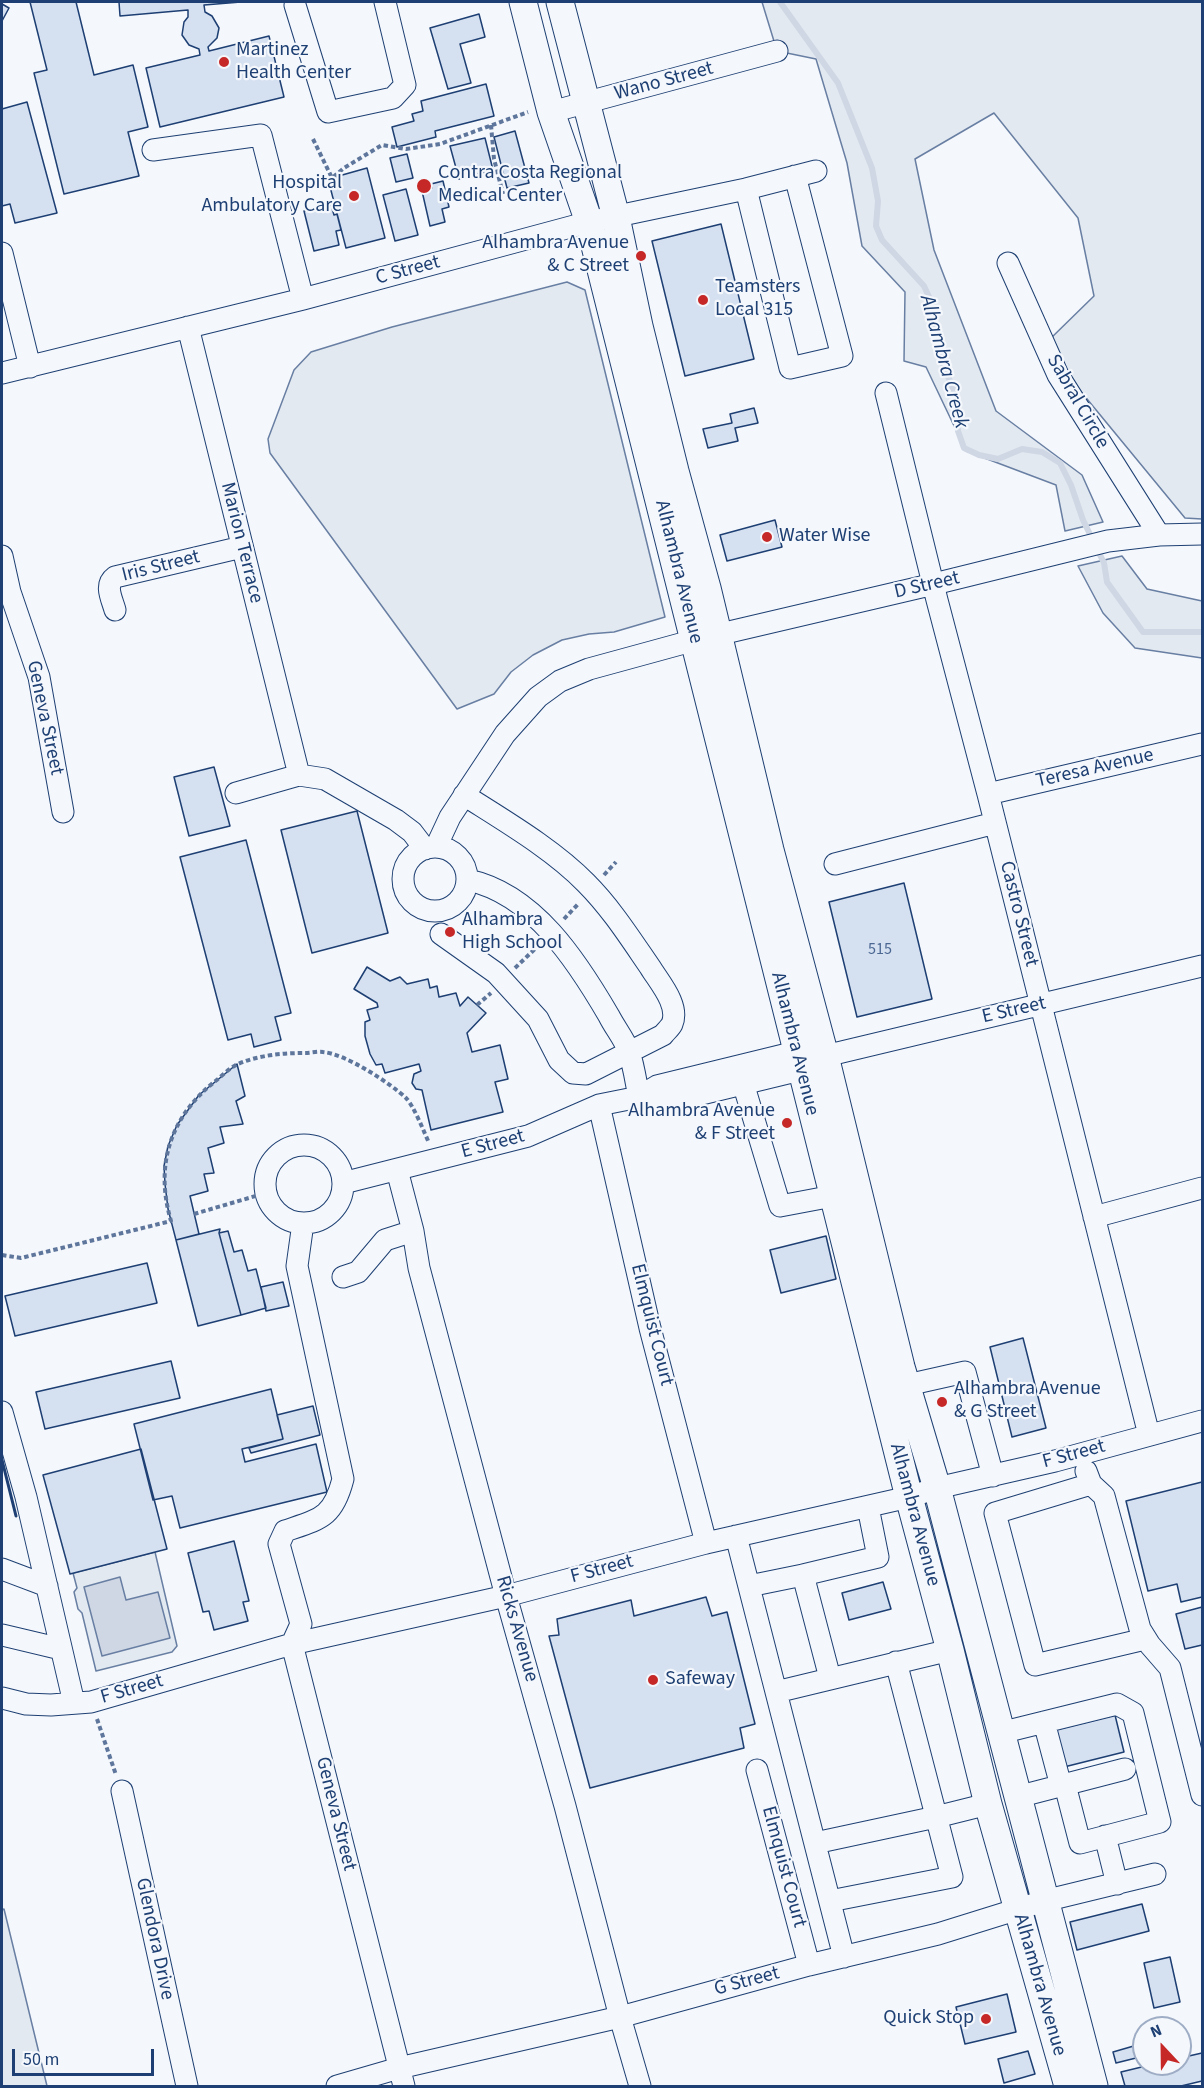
<!DOCTYPE html>
<html>
<head>
<meta charset="utf-8">
<style>
  body { margin:0 }
  #map { position:relative; width:1204px; height:2088px; overflow:hidden; background:#f4f7fb; font-family:"Source Sans 3",sans-serif }
  canvas { display:block }
  .frame { position:absolute; inset:0; border:3px solid #1d3f73; pointer-events:none }
  .north { position:absolute; left:1132px; top:2016px; width:60px; height:60px; box-sizing:border-box; background:#f4f7fb; border:2px solid #9eadc5; border-radius:50%; rotate:338deg; font-size:16px; font-weight:700; line-height:24px; text-align:center; color:#1d3f73 }
  .north::after { content:''; display:block; margin:auto; width:21px; height:27px; background:#c62828; clip-path:polygon(50% 0,100% 100%,50% 72%,0 100%) }
  .scale { position:absolute; left:12px; top:2049px; width:142px; height:27px; box-sizing:border-box; border:3px solid #1d3f73; border-top:0; padding-left:8px; font-size:18px; line-height:21px; white-space:nowrap; color:#1d3f73; -webkit-text-stroke:4px #f4f7fb; paint-order:stroke }
</style>
</head>
<body>
<div id="map">
<canvas width="1204" height="2088"></canvas>
<div class="frame"></div>
<div class="north">N</div>
<div class="scale">50 m</div>
</div>
<script>
const g = document.querySelector('canvas').getContext('2d');
g.lineJoin = 'round';
function fill(path, color) {
  g.fillStyle = color;
  g.fill(path, 'evenodd');
}
function strokePath(path, color, width, dash) {
  g.strokeStyle = color;
  g.lineWidth = width;
  g.lineCap = dash ? 'butt' : 'round';
  g.setLineDash(dash || []);
  g.stroke(path);
}
function drawText(font, color, halo, rows, align = 'center') {
  g.font = font + ' "Source Sans 3",sans-serif';
  g.lineWidth = 4.5;
  g.setLineDash([]);
  g.textBaseline = 'middle';
  g.strokeStyle = halo;
  g.fillStyle = color;
  for (const [text, x, y, turn = 0] of rows) {
    g.save();
    g.translate(x, y);
    g.rotate((+turn || 0) * Math.PI / 180);
    g.textAlign = isNaN(turn) ? turn : align;
    if (halo) g.strokeText(text, 0, 0);
    g.fillText(text, 0, 0);
    g.restore();
  }
}
const green = new Path2D(`
  M762,2H1202V519L1185,518L1064,371L1049,340L1094,296L1078,218L994,113L915,159L934,250L996,411L1082,475L1103,522L1065,531L1056,485L966,451L926,367L904,361L905,292L862,246L847,163L816,59L777,51Z
  M567,282L585,290L665,617L614,632L589,634L562,640L533,655L511,672L494,694L457,709L270,453L268,439L294,370L311,352L392,327Z
  M1122,556L1147,589L1202,601V658L1135,648L1103,613L1078,566Z
  M155,1552L177,1646L172,1652L96,1671L82,1613L78,1609L74,1592L77,1588L73,1573Z
  M4,1909L47,2086H2V1910Z`);
const water = new Path2D(`
  M120,1577L126,1600L158,1592L170,1638L102,1656L84,1587Z`);
const stream = new Path2D(`
  M780,2L838,83L872,168L878,201L876,226L882,240L924,286L930,299L932,323L940,357L957,398L958,431L964,448L979,455L998,459L1022,449L1042,452L1060,463L1071,485L1083,520L1104,563L1107,582L1143,632H1202`);
const building = new Path2D(`
  M30,2H76L94,75L133,65L148,127L128,132L139,176L64,194L34,73L47,70Z
  M119,2H241L204,5L205,12L212,16L219,28L217,38L208,47L209,51L269,36L284,97L160,127L146,68L200,55L199,49L189,45L182,35L184,22L188,17V10L120,16Z
  M2,4L9,8L2,21Z
  M479,14L485,37L460,44L471,83L448,89L430,28Z
  M486,84L494,116L435,131L436,137L397,147L392,127L414,121L412,114L423,111L421,101Z
  M27,102L57,213L15,223L10,204L2,206V109Z
  M515,131L529,183L507,188L494,137Z
  M485,138L493,170L459,179L450,146Z
  M407,154L413,178L396,182L390,158Z
  M367,168L385,238L346,248L328,179Z
  M443,181L449,207L442,209L445,222L430,226L422,191L432,188L431,184Z
  M406,189L418,235L395,241L383,195Z
  M331,205L334,215L337,214L341,230L336,231L339,245L314,251L304,211Z
  M721,224L754,359L685,376L652,241Z
  M754,408L758,423L735,428L738,441L708,448L703,429L732,423L730,414Z
  M775,520L782,547L727,561L720,535Z
  M214,767L230,826L189,836L174,777Z
  M357,811L388,933L312,953L281,830Z
  M246,840L291,1013L275,1017L281,1040L254,1047L251,1034L228,1040L180,857Z
  M904,883L932,999L857,1017L829,902Z
  M367,967L390,981L400,977L407,984L428,979L430,988L437,986L439,997L456,993L460,1006L468,997L486,1013L467,1033L472,1052L500,1045L508,1079L495,1082L503,1112L431,1130L422,1090L416,1089L412,1083L414,1074L421,1071L419,1064L385,1073L382,1064L376,1065L370,1054L365,1036V1022L370,1020L367,1010L378,1007L377,1003L354,989Z
  M237,1064L245,1096L236,1101L243,1124L220,1127L224,1143L208,1148L214,1173L204,1174L208,1191L190,1196L199,1234L176,1240L168,1209L165,1184L164,1166L168,1146L177,1125L199,1095Z
  M220,1229L219,1233L241,1315L198,1326L176,1240Z
  M228,1231L234,1252L242,1250L248,1271L256,1269L266,1308L241,1315L219,1233Z
  M826,1236L836,1279L781,1293L770,1250Z
  M147,1263L157,1303L15,1336L5,1296Z
  M283,1282L289,1306L266,1311L261,1287Z
  M1023,1338L1046,1428L1012,1437L990,1347Z
  M171,1361L180,1398L45,1429L36,1392Z
  M271,1389L283,1439L242,1449L245,1462L316,1444L327,1492L180,1528L172,1496L153,1500L134,1424Z
  M313,1406L320,1435L251,1453L249,1448L283,1439L277,1415Z
  M141,1449L167,1549L70,1574L43,1475Z
  M1202,1482V1597L1181,1602L1177,1584L1148,1591L1126,1501Z
  M234,1541L249,1601L243,1602L248,1621L214,1630L209,1611L203,1612L188,1553Z
  M883,1582L891,1609L849,1620L842,1593Z
  M706,1597L712,1616L727,1612L755,1724L740,1728L744,1748L590,1788L549,1636L559,1635L557,1619L631,1600L634,1616Z
  M1202,1607V1645L1185,1649L1176,1614Z
  M1115,1715L1124,1752L1064,1767L1055,1730Z
  M1142,1904L1149,1931L1077,1950L1070,1922Z
  M1170,1957L1180,2002L1154,2008L1144,1963Z
  M1007,1994L1016,2032L965,2044L956,2007Z
  M1144,2043V2056L1116,2063L1113,2052Z
  M1028,2051L1035,2074L1004,2083L998,2059Z
  M1202,2053V2081L1181,2086H1125L1121,2072L1154,2064H1180V2058Z`);
const path = new Path2D(`
  M491,125L494,159L503,194
  M313,139L332,178L344,168L382,145L406,149L440,144L528,112
  M604,875L616,862
  M564,919L579,903
  M515,968L538,946
  M477,1005L491,993
  M194,1214L266,1193
  M2,1255L21,1258L171,1221C155,1167 169,1119 213,1083C221,1077 229,1068 238,1064C259,1055 283,1053 305,1053C311,1053 318,1051 323,1052C346,1054 390,1083 406,1098C414,1106 424,1132 429,1143
  M97,1719L116,1775`);
const minor = new Path2D(`
  M295,5L328,112L393,98L405,85L385,2
  M551,112L777,51
  M153,150L261,135L303,299
  M746,189L790,368L842,356L795,176
  M2,253L30,367
  M1008,263L1058,375L1159,535
  M188,327L299,775
  M2,373L303,299L589,222L746,189L816,171
  M886,393L937,600L988,794L1149,1435
  M2,556L10,592L39,677L63,812
  M115,610C112,599 104,585 115,577L242,547
  M236,793L299,775L325,779L396,820L412,832L425,849
  M988,794L1202,744
  M436,847L450,817L505,734L538,697L560,681L589,669L695,640L934,584L1108,541L1159,535L1202,534
  M403 879a32 32 0 1 1 64 0a32 32 0 1 1-64 0Z
  M835,864L995,823
  M468,880C534,894 577,961 609,1016C615,1028 625,1040 629,1052C634,1066 636,1083 639,1097
  M441,934L496,973L538,1019L559,1060L573,1073L586,1074L663,1035C665,1032 670,1028 672,1024C680,1005 659,982 650,967C630,938 611,908 586,883C553,849 503,820 464,795
  M740,1073L780,1206L833,1196
  M639,1097L656,1105L800,1070L825,1056L1202,966
  M599,1105L650,1328L706,1543
  M265 1184a39 39 0 1 1 78 0a39 39 0 1 1-78 0Z
  M397,1170L413,1231L419,1268L506,1596L565,1806L620,2017L640,2086
  M343,1183L528,1136L599,1105L639,1097L657,1086L796,1052L811,1054
  M1094,1217L1202,1188
  M303,1223L297,1266L343,1479C333,1518 320,1519 285,1531L279,1544L301,1624L292,1644L404,2086
  M343,1277L358,1272L385,1240L413,1231
  M907,1385L965,1372L993,1476
  M2,1412L26,1497L74,1703
  M1086,1471L1091,1484L1104,1496L1140,1629L1150,1645L1170,1668L1202,1795
  M1091,1484L995,1513L1035,1665L1145,1639
  M736,1536L844,1957
  M2,1569L47,1586
  M749,1586L803,1575
  M2,1635L61,1649
  M830,1678L803,1575L878,1557L868,1507
  M776,1692L950,1650
  M2,1698L26,1704L51,1705L91,1702L292,1644L506,1596L706,1543L909,1497L937,1488L1055,1461L1202,1421
  M1044,1722L1061,1786
  M1000,1733L1117,1704L1133,1713L1160,1822L1080,1843L1065,1785
  M757,1770L809,1965
  M122,1791L187,2086
  M1017,1797L1125,1769
  M1105,1836L1117,1884
  M815,1843L936,1817L988,1804
  M830,1901L952,1877L896,1662
  M337,2086L399,2068L620,2017L809,1965L938,1934L1044,1901L1155,1874`);
const major = new Path2D(`
  M523,2L551,112L589,222L909,1497L950,1650L988,1804L1068,2086
  M560,2L616,217L639,326L675,471L707,588L770,850L825,1056L901,1367L937,1488L1094,2086`);
const wall = new Path2D(`
  M2,1460L16,1516`);
const markers = [
  [224,62,6,"#c62828"],
  [424,186,8,"#c62828"],
  [354,196,6,"#c62828"],
  [641,256,6,"#c62828"],
  [703,300,6,"#c62828"],
  [767,537,6,"#c62828"],
  [450,932,6,"#c62828"],
  [787,1123,6,"#c62828"],
  [942,1402,6,"#c62828"],
  [653,1680,6,"#c62828"],
  [986,2019,6,"#c62828"]
];
const numberNames = [
  ["515",880,950]
];
const poiNames = [
  ["Martinez",236,51],
  ["Health Center",236,74],
  ["Contra Costa Regional",438,174],
  ["Medical Center",438,197],
  ["Hospital",342,184,"right"],
  ["Ambulatory Care",342,207,"right"],
  ["Alhambra Avenue",629,244,"right"],
  ["& C Street",629,267,"right"],
  ["Teamsters",715,288],
  ["Local 315",715,311],
  ["Water Wise",779,537],
  ["Alhambra",462,921],
  ["High School",462,944],
  ["Alhambra Avenue",775,1112,"right"],
  ["& F Street",775,1135,"right"],
  ["Alhambra Avenue",954,1390],
  ["& G Street",954,1413],
  ["Safeway",665,1680],
  ["Quick Stop",974,2019,"right"]
];
const streetNames = [
  ["Wano Street",664,82,-15],
  ["C Street",408,271,-15],
  ["Sabral Circle",1077,402,60],
  ["Marion Terrace",241,543,76],
  ["Iris Street",161,567,-14],
  ["Alhambra Avenue",678,572,76],
  ["D Street",927,586,-13],
  ["Geneva Street",44,718,78],
  ["Teresa Avenue",1095,769,-13],
  ["Castro Street",1018,914,76],
  ["E Street",1014,1011,-13],
  ["Alhambra Avenue",794,1044,76],
  ["E Street",493,1145,-15],
  ["Elmquist Court",651,1325,76],
  ["F Street",1074,1455,-15],
  ["Alhambra Avenue",914,1515,75],
  ["F Street",602,1570,-15],
  ["Ricks Avenue",516,1629,74],
  ["F Street",132,1690,-16],
  ["Geneva Street",335,1814,76],
  ["Elmquist Court",783,1867,75],
  ["Glendora Drive",154,1939,78],
  ["G Street",747,1982,-15],
  ["Alhambra Avenue",1039,1985,74]
];
const waterNames = [
  ["Alhambra Creek",943,362,75]
];
fill(green, '#e3e9f0');
strokePath(green, '#687fa3', 1.5);
fill(water, '#cfd7e4');
strokePath(water, '#687fa3', 1.5);
strokePath(stream, '#cfd7e4', 6);
fill(building, '#d5e0f0');
strokePath(building, '#1d3f73', 1.5);
strokePath(minor, '#1d3f73', 23);
strokePath(major, '#1d3f73', 29);
strokePath(path, '#5e769c', 4, [4.5, 3]);
strokePath(minor, '#f4f7fb', 21);
strokePath(major, '#f4f7fb', 27);
strokePath(wall, '#1d3f73', 3);
for (const [x, y, r, color] of markers) {
  const dot = new Path2D();
  dot.arc(x, y, r, 0, 2 * Math.PI);
  g.fillStyle = color;
  g.fill(dot);
  strokePath(dot, '#f4f7fb', 2);
}
drawText('16px', '#4b6792', null, numberNames);
drawText('20px', '#1d3f73', '#f4f7fb', poiNames, 'left');
drawText('20px', '#1d3f73', '#f4f7fb', streetNames);
drawText('italic 21px', '#1d3f73', '#f4f7fb', waterNames);
</script>
</body>
</html>
